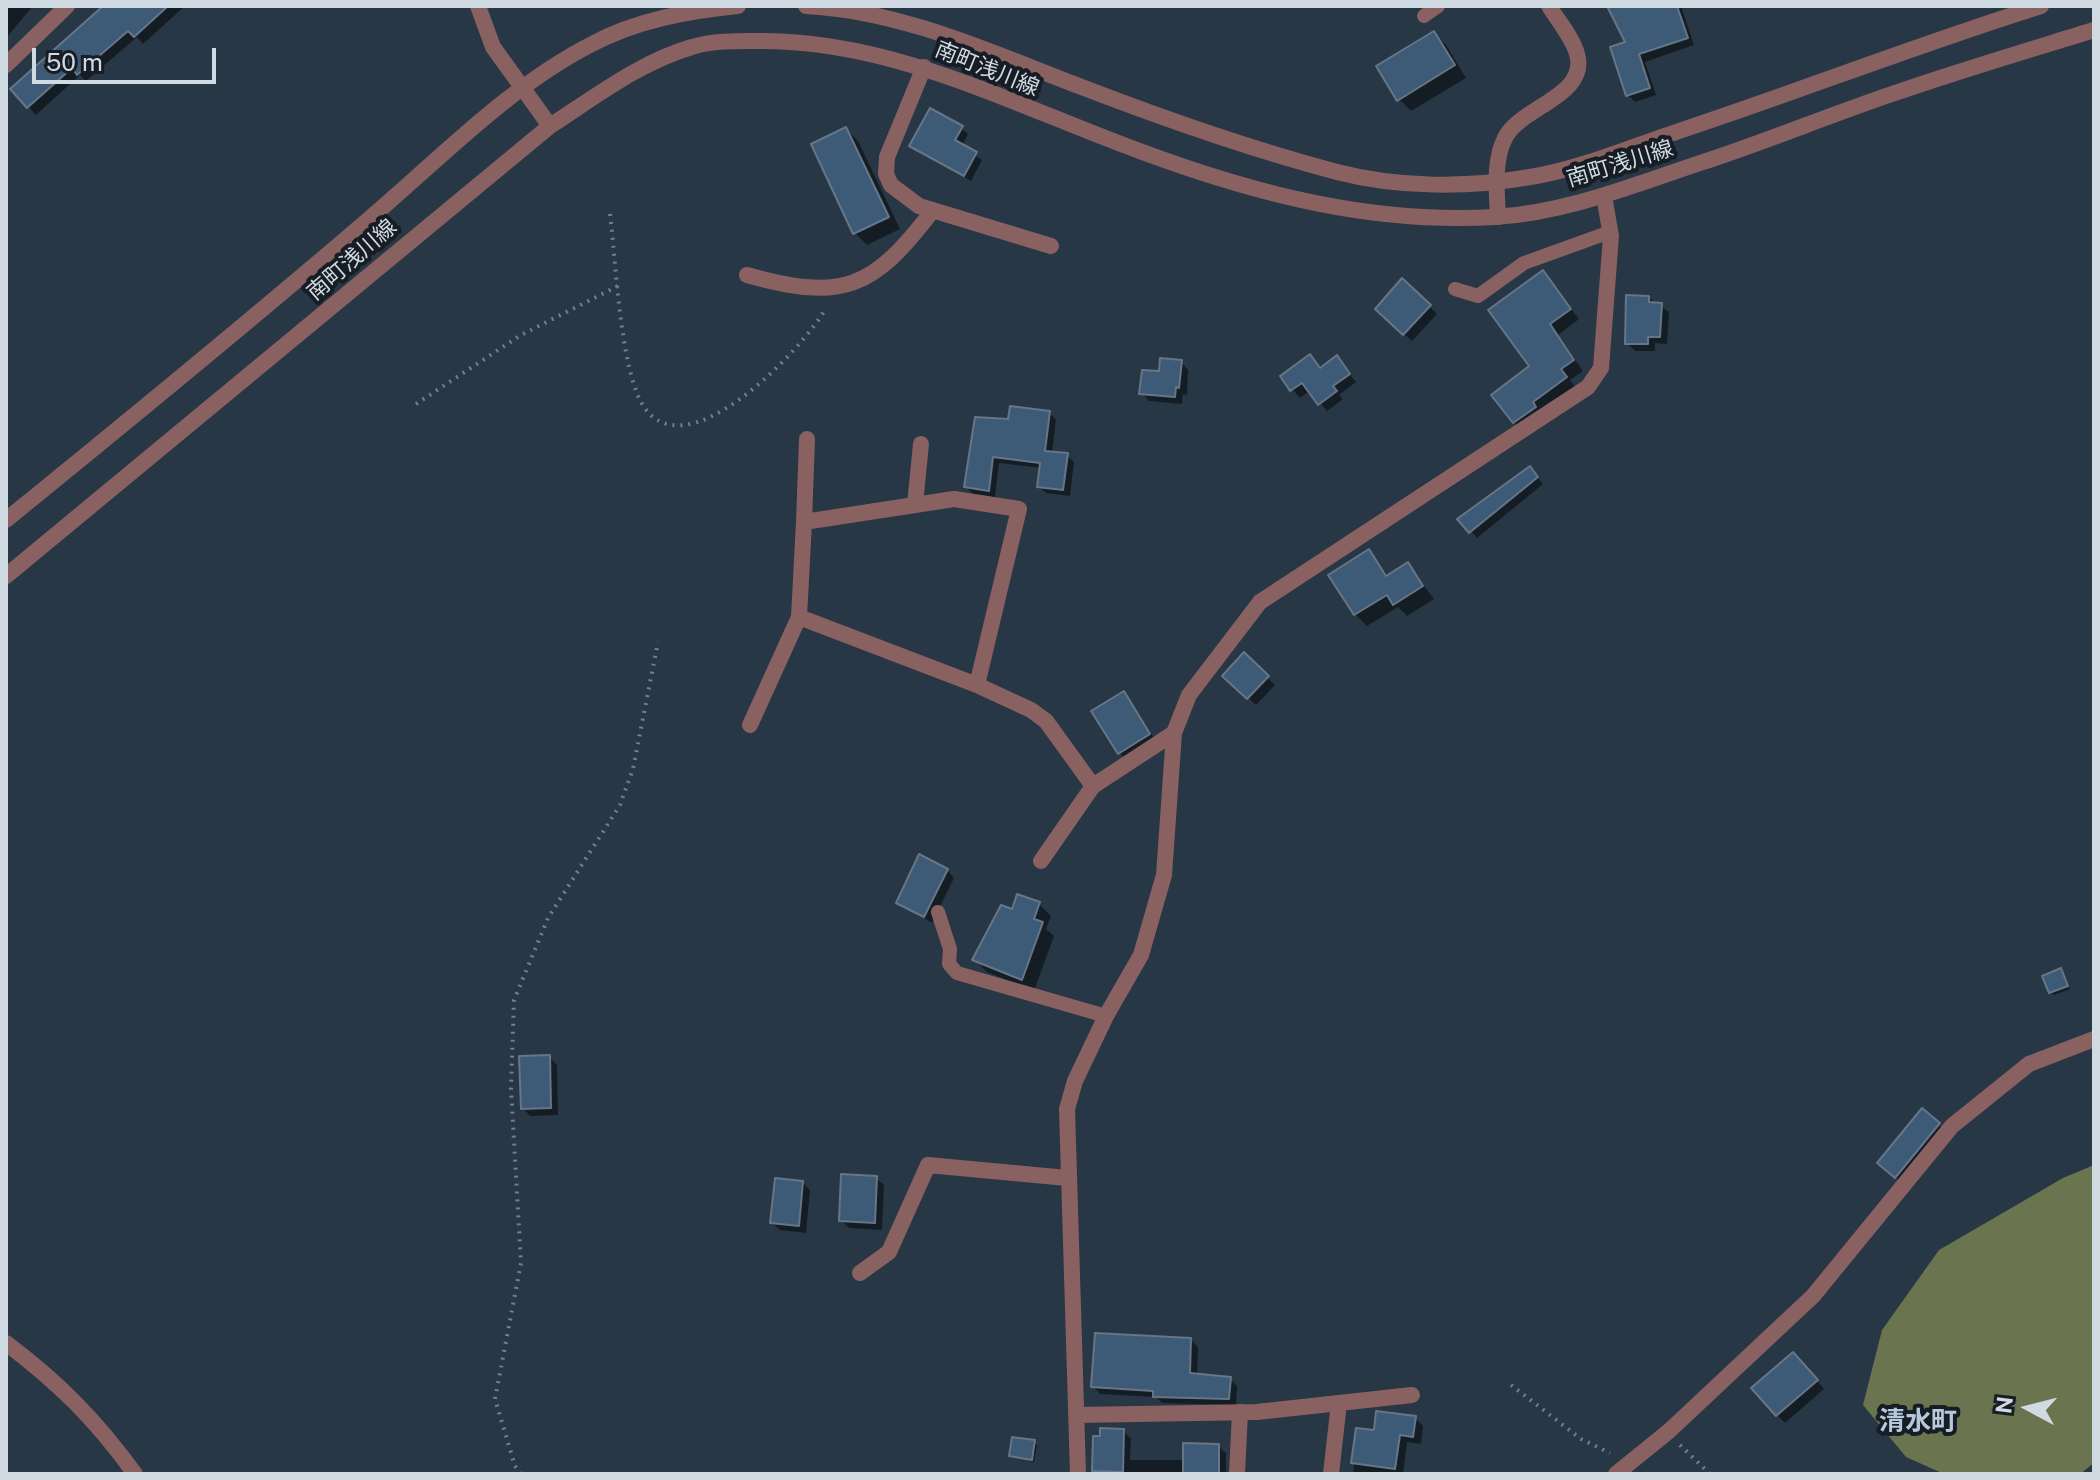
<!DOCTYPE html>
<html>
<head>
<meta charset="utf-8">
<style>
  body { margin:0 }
  #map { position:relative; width:2100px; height:1480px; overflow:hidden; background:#283745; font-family:"Public Sans",sans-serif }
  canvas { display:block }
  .frame { position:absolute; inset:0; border:8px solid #d0dae3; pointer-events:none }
  .north { position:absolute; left:1988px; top:1368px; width:80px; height:80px; -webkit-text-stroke:6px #171d24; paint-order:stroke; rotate:277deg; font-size:22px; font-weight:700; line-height:32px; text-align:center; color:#d0dae3 }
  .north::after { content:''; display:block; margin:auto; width:28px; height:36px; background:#d0dae3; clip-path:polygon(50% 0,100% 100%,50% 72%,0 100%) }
  .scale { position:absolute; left:32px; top:48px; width:184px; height:36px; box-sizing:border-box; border:4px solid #d0dae3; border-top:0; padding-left:10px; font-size:24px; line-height:28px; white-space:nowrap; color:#d0dae3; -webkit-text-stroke:6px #171d24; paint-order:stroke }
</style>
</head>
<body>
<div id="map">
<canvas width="2100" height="1480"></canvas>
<div class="frame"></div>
<div class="north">N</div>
<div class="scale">50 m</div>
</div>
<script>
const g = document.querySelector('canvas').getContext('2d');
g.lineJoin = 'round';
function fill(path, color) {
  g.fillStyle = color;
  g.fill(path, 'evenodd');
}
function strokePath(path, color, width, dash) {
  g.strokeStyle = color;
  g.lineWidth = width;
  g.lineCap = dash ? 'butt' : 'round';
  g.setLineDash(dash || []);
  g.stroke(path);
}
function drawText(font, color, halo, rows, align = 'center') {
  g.font = font + ' "Public Sans","Noto Sans JP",sans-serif';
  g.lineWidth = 8;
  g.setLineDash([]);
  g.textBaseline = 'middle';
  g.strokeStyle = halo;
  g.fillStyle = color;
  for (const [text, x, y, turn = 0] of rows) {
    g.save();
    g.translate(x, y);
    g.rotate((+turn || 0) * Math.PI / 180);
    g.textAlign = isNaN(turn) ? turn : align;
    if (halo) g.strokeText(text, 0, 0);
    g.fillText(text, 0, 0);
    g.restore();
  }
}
const forest = new Path2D(`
  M2094,1165V1463L2080,1474H1944L1906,1457L1863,1405L1882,1330L1939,1250L2063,1178Z`);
const shadow = new Path2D(`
  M6,6H33L6,38Z
  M105,6H185L143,44L137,37L86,81L80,75L36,115L12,89Z
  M1611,6H1681L1694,45L1645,62L1656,95L1635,102L1628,95V43Z
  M1434,33L1446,45L1466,78L1411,111L1399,99Z
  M961,128L968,134L962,146L982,160L971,181L912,146Z
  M846,129L858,141L900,229L867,245L855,233Z
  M1543,273L1579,319L1558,335L1583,371L1570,380L1576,388L1524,432L1514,422L1532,367Z
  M1402,281L1437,314L1412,341L1377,309Z
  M1649,298L1669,312L1667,344L1655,343V351H1635L1627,343Z
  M1337,358L1356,382L1339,395L1343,399L1327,411L1310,391L1300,398L1282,377L1321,370Z
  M1181,362L1188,370L1187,395L1183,394L1182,404L1149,401L1142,393L1161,373Z
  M1049,412L1056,420L1052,453L1067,455L1074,462L1070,496L1046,493L1039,486L1041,468L999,463L995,497L973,494L966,487L1010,421Z
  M1536,475L1543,484L1477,538L1460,519Z
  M1369,552L1389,577L1408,565L1434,599L1407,616L1398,607L1367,626L1355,614Z
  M1244,655L1275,685L1256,705L1224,676Z
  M1123,693L1157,742L1127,760L1120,753Z
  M947,870L954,878L932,923L898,902Z
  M1039,904L1051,916L1046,929L1054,936L1034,991L987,972L975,960Z
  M2061,970L2070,989L2054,995L2050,992Z
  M549,1057L557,1065L558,1115L530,1116L523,1108Z
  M1922,1111L1947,1132L1904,1184L1887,1171Z
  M876,1178L884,1185L882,1230L849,1228L841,1220Z
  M803,1183L810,1190L806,1233L780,1230L772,1223Z
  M1191,1340L1198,1347L1197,1376L1230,1379L1237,1386L1236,1405L1162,1403L1156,1397L1100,1394L1093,1386Z
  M1801,1362L1824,1389L1785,1423L1777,1415Z
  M1415,1418L1423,1426L1421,1444L1407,1442L1403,1474H1353L1358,1430L1375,1432Z
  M1123,1431L1131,1438L1130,1460H1185L1218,1446L1226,1453V1474H1095V1438Z
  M1034,1442L1037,1445L1034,1462L1012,1456Z`);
const building = new Path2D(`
  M103,6H168L134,37L128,31L77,75L72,68L27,108L10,89Z
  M1607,6H1677L1688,38L1639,54L1650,88L1626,96L1610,47L1625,42Z
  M1434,31L1455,65L1397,101L1376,66Z
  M930,108L963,126L955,140L977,152L964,176L909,146Z
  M846,127L889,217L853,234L811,144Z
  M1543,270L1571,309L1550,324L1574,360L1561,369L1567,377L1533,402L1536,407L1513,423L1491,395L1529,366L1488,310Z
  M1402,278L1431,305L1403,335L1375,309Z
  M1626,295L1649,296V302L1662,303L1660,337H1648V344H1625Z
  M1310,354L1320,368L1337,355L1350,374L1333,386L1337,391L1318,405L1302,383L1290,391L1280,376Z
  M1160,358L1182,360L1179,388L1176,387L1175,397L1139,394L1142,370L1159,371Z
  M1010,406L1050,411L1045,451L1068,453L1063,490L1037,487L1040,463L993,457L989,491L964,487L975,417L1008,419Z
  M1530,466L1538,477L1469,533L1457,519Z
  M1369,549L1386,576L1408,562L1423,586L1393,605L1387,595L1354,615L1328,575Z
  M1244,652L1269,676L1247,699L1222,676Z
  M1124,691L1150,734L1118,754L1091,711Z
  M919,854L948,869L924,917L896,903Z
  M1017,894L1040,902L1034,919L1043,922L1022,980L972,960L1001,905L1012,909Z
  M2061,968L2068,986L2049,993L2042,976Z
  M550,1055L551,1108L521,1109L519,1056Z
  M1922,1108L1940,1123L1895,1178L1877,1163Z
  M841,1174L877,1176L875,1223L839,1221Z
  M775,1178L803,1181L799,1226L770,1223Z
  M1095,1333L1191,1338L1190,1373L1231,1377L1229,1399L1153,1397V1391L1091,1387Z
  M1793,1352L1818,1380L1776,1416L1751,1388Z
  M1376,1411L1416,1416L1413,1437L1400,1435L1395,1469L1351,1463L1356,1428L1374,1430Z
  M1100,1428L1124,1429L1123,1472L1092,1471L1093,1436H1100Z
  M1012,1437L1035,1440L1032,1460L1009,1456Z
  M1183,1443L1219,1444V1474H1183Z`);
const path = new Path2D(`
  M610,214C616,262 620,362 641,402C682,478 804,348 826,308
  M416,404L521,335L618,286
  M1511,1385L1581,1439L1610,1453
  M1680,1445L1710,1474
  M521,1474L515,1466L495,1399L521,1263L511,1088L514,1000L548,918L620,805L633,769L658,642`);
const service = new Path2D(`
  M1424,16L1438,6
  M1455,289L1478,296L1524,263L1610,232
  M938,912L950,949L949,964L957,973L1106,1016`);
const minor = new Path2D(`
  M6,65L67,6
  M924,67L887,157L886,174L891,185L919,206L1051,246
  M1498,217C1497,192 1493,161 1505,138C1520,107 1589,96 1577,54C1573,38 1558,21 1549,6
  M747,275C843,302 873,289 933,210
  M915,504L921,444
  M804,522L807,439
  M977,685L1019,509L954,499L804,522L799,617L977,685L1031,710L1046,721L1093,786L1174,733
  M750,725L799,617
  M1041,861L1093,786
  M860,1273L889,1252L928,1165L1067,1178
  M6,1343C59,1383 96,1420 135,1474
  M1076,1415L1257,1412L1412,1395
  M1078,1474L1067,1109L1075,1081L1106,1016L1141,955L1164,875L1174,733L1189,695L1260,602L1588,387L1601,368L1611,236L1604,196
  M1237,1474L1240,1412
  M1331,1474L1339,1403
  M1616,1474L1669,1431L1813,1296L1952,1126L2029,1064L2094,1039`);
const tertiary = new Path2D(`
  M478,6L493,47L550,126
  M806,6C902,11 990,52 1079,86C1162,118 1250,149 1337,172C1399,188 1468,188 1530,177C1580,169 1631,147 1679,131C1800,91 1919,44 2041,6
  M6,520C128,421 250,321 369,219C441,158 508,87 592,44C637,20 688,11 738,6
  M6,576L550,126C595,97 640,62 692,47C714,40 742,41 765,41C900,42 1020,108 1145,153C1259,195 1373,224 1495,217C1565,213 1634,185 1700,163C1765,142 1827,116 1892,94C1958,71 2026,51 2094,30`);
const streetNames = [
  ["南町浅川線",987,69,22],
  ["南町浅川線",1620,164,-17],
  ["南町浅川線",352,260,-41]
];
const quarterNames = [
  ["清水町",1918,1422]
];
fill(forest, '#6a754f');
fill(shadow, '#0007');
fill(building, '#3d5a76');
strokePath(building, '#667687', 2);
strokePath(path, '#73808b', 4, [2, 6]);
strokePath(service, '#896161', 14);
strokePath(minor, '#896161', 16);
strokePath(tertiary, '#896161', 16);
drawText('22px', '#d0dae3', '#171d24', streetNames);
drawText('bold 26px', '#b6c8da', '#171d24', quarterNames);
</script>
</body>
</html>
